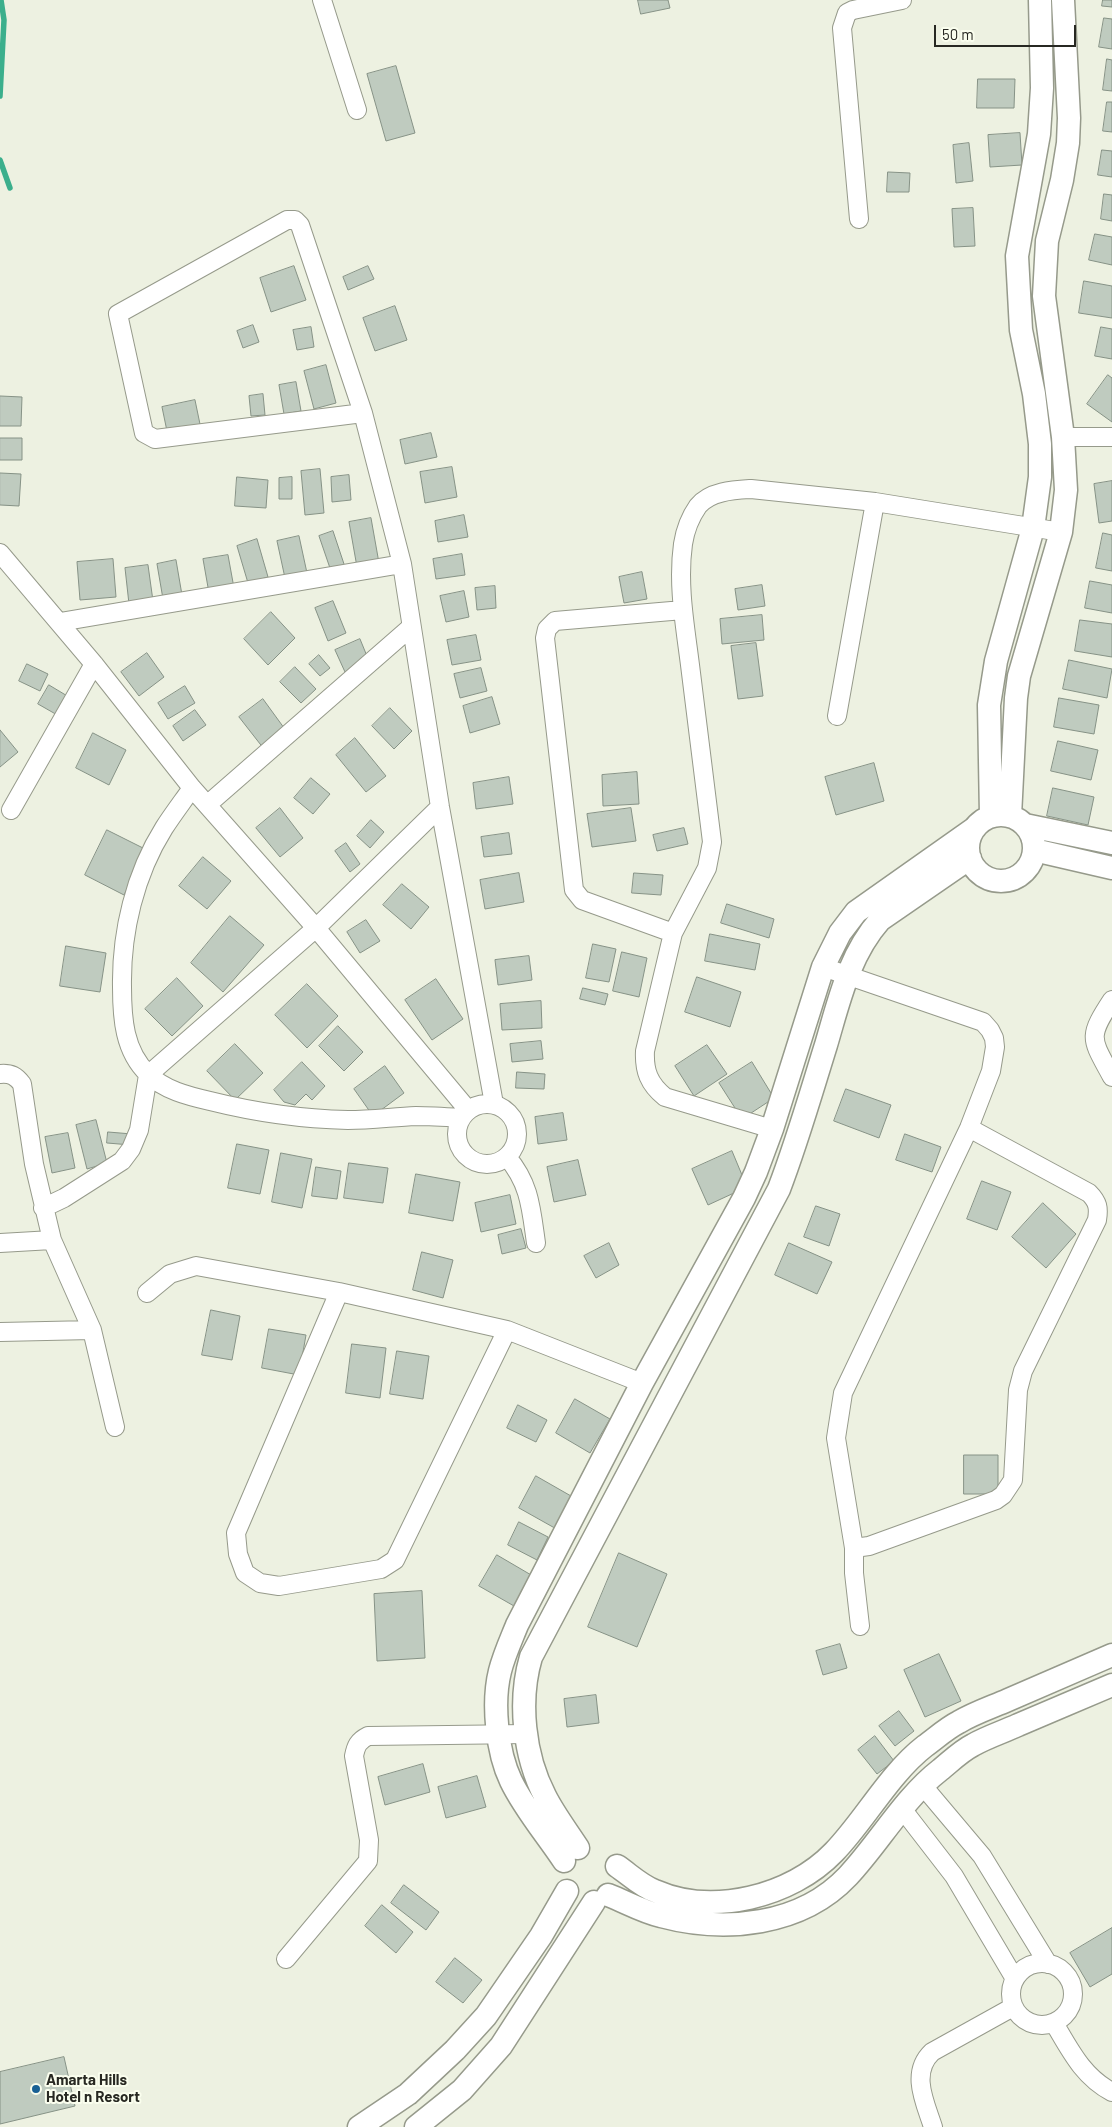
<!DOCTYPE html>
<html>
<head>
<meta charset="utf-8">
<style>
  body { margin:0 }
  #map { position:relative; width:1112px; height:2127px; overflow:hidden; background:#edf1e1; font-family:Barlow,sans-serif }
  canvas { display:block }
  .scale { position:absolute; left:934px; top:25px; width:142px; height:22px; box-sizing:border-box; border:2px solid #272822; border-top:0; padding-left:6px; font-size:15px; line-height:18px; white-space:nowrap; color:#272822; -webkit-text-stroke:4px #fafeee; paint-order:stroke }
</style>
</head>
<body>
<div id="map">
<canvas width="1112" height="2127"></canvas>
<div class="scale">50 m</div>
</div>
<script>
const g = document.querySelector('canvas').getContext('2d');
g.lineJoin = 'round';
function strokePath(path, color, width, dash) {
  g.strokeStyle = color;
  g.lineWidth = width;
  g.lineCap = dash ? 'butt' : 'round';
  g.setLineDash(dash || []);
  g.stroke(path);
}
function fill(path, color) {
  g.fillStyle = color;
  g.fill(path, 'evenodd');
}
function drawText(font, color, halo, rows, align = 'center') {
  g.font = font + ' Barlow,sans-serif';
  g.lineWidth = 4;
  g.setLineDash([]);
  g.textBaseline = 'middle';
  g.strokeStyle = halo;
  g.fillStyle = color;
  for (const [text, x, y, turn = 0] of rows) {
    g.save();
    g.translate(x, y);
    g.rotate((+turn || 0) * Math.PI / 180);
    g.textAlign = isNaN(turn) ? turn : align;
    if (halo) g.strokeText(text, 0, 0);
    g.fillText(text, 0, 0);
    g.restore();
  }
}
const stream = new Path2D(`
  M0,96L4,20L1,0
  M0,160L10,188`);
const building = new Path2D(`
  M638,0H668L670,8L641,14Z
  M1103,0H1112V7L1102,6Z
  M1104,18L1112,19V49L1099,47Z
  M1107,59L1112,60V91L1103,90Z
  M396,66L415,133L386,141L367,74Z
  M978,79H1015L1014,108H977Z
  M1107,102H1112V132L1103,131Z
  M1020,133L1022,165L990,167L988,135Z
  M969,143L973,181L956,183L953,145Z
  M1102,150L1112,151V177L1098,175Z
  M888,172L910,173L909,192H887Z
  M1104,194L1112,195V221L1101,219Z
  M973,208L975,246L954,247L952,209Z
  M1095,234L1112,237V265L1089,260Z
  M294,266L306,300L271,312L260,278Z
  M368,266L374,279L348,290L343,277Z
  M1084,281L1112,286V318L1079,313Z
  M395,306L407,340L375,351L363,318Z
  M253,325L259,342L243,348L237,331Z
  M311,327L314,347L297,350L293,330Z
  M1101,327L1112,329V359L1095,356Z
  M326,365L336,403L314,409L304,371Z
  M1108,375L1112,378V422L1087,404Z
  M296,382L301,411L284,414L279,385Z
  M263,394L265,415L251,416L249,396Z
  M0,396L22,397L21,426H0Z
  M195,400L201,429L168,436L162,407Z
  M431,433L437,457L405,464L400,440Z
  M0,438H22V460H0Z
  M452,467L457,497L425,503L420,472Z
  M320,469L324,513L305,515L301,471Z
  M0,473L21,474L19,506L0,505Z
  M349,475L351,500L332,502L331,477Z
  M237,477L268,480L266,508L235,506Z
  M292,477V499H279V478Z
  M1112,481V521L1099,523L1094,484Z
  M464,515L468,537L438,542L435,521Z
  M371,518L379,563L357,567L349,522Z
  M333,531L346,570L332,574L319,536Z
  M1103,533L1112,535V571L1096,568Z
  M299,536L307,573L285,578L277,541Z
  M257,539L268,577L248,583L237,546Z
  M462,554L465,575L436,579L433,559Z
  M228,555L234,588L209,593L203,559Z
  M113,559L116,597L80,600L77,562Z
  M176,560L182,595L163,599L157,564Z
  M148,565L153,601L129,604L125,568Z
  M642,572L647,599L624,603L619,577Z
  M1090,581L1112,585V613L1085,608Z
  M762,585L765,606L738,610L735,589Z
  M495,586L496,608L477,610L475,588Z
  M464,591L469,617L446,622L440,596Z
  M333,601L346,633L328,641L315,608Z
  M271,612L295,638L268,665L244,639Z
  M762,615L764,640L722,644L720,619Z
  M1080,620L1112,624V657L1075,651Z
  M476,635L481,660L452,665L447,640Z
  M360,639L369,661L345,672L335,650Z
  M756,643L763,696L738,699L731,646Z
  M147,653L164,677L139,696L121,672Z
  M319,655L330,668L320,676L309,664Z
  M1069,660L1112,669L1107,698L1063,689Z
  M27,664L48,674L40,691L19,681Z
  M295,667L316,689L301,703L280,682Z
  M481,668L487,691L460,698L454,674Z
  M49,685L69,697L59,716L38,704Z
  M185,686L195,703L168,719L158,703Z
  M492,697L500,724L470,733L463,706Z
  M1059,698L1099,705L1094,734L1054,727Z
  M263,699L287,732L264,749L239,717Z
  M390,708L412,731L394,749L372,726Z
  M195,710L206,725L183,741L173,726Z
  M0,730L18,752L0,767Z
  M93,733L126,750L109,785L76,768Z
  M355,738L386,776L366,792L336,755Z
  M1058,741L1098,750L1091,780L1051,771Z
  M874,763L884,801L836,815L825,777Z
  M637,772L639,804L603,806L602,775Z
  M509,777L513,804L476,809L473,783Z
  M311,778L330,794L313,814L294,798Z
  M1053,788L1094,797L1088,825L1047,816Z
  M280,808L303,838L280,857L256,828Z
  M631,808L636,841L592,847L587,814Z
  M371,820L384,832L370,848L357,836Z
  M684,828L688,844L657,851L653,835Z
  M107,830L147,850L124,895L85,875Z
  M509,833L512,854L484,857L481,837Z
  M346,843L360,864L350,872L335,851Z
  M203,857L231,881L207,909L179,886Z
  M519,873L524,902L485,909L480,880Z
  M634,873L663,875L661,895L632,893Z
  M402,884L429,907L411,929L383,905Z
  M727,904L774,919L769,938L721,923Z
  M230,916L264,945L223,992L191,963Z
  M366,920L380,941L360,953L347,932Z
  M710,934L760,944L755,970L705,961Z
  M593,944L616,949L609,982L586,978Z
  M66,946L106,953L100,992L60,986Z
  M622,952L647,958L639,997L613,991Z
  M529,956L532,980L498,985L495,960Z
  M697,977L741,992L730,1027L685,1012Z
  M177,978L203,1006L172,1036L145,1009Z
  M436,979L463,1019L432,1040L405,1000Z
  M307,984L338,1016L307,1048L275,1015Z
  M583,988L608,994L605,1005L580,999Z
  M541,1001L542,1028L502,1030L500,1004Z
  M338,1026L363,1052L344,1071L319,1046Z
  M541,1041L543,1059L512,1062L510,1044Z
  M235,1044L263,1073L235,1100L207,1071Z
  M707,1045L727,1074L694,1096L675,1066Z
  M302,1062L325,1086L312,1100L306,1094L295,1105L284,1102L274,1090Z
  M752,1062L774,1098L742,1119L719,1083Z
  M385,1066L404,1093L373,1116L354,1089Z
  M517,1072L545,1074L544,1089L516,1088Z
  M846,1089L891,1105L879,1138L834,1121Z
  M563,1113L567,1140L538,1144L535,1117Z
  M96,1120L107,1163L87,1169L76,1125Z
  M108,1132L132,1134L131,1145L107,1143Z
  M68,1133L75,1168L52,1173L45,1137Z
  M905,1134L941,1147L932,1172L896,1160Z
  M237,1144L269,1150L260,1194L228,1188Z
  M732,1151L747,1187L708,1205L692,1169Z
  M281,1153L312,1159L302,1208L272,1202Z
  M578,1160L586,1195L554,1202L547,1167Z
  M349,1163L388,1168L383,1203L344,1198Z
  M316,1167L341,1171L337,1199L312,1196Z
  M416,1174L460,1182L453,1221L409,1213Z
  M982,1181L1011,1192L997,1230L967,1219Z
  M510,1195L516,1224L481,1232L475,1203Z
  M1043,1203L1076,1234L1046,1268L1012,1237Z
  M816,1206L840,1214L829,1246L804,1237Z
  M521,1229L526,1248L502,1254L498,1235Z
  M609,1243L619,1265L596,1278L584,1256Z
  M789,1243L832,1262L817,1294L775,1275Z
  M422,1252L453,1260L443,1298L413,1290Z
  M211,1310L240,1316L232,1360L202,1355Z
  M269,1329L306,1335L299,1375L262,1368Z
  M352,1344L386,1348L380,1398L346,1393Z
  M397,1351L429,1356L423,1399L390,1394Z
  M575,1399L610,1419L590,1453L556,1433Z
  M518,1405L547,1420L536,1442L507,1428Z
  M964,1455H998V1494H964Z
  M536,1476L578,1500L560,1531L519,1508Z
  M519,1522L548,1537L537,1560L508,1545Z
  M619,1553L667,1574L637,1647L588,1627Z
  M497,1555L538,1579L521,1610L479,1586Z
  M422,1591L425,1658L377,1661L374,1594Z
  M840,1644L847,1668L823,1675L816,1651Z
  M939,1654L961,1701L925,1717L904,1670Z
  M596,1695L599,1723L567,1727L564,1699Z
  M899,1711L914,1731L895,1746L879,1726Z
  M875,1736L894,1761L877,1774L858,1750Z
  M423,1764L430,1792L385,1805L378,1777Z
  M477,1776L486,1807L446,1818L438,1787Z
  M404,1885L439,1912L426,1930L391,1903Z
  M382,1905L413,1932L396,1953L365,1926Z
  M1112,1928V1974L1090,1987L1070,1953Z
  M455,1958L482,1980L463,2003L436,1982Z
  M64,2057L75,2106L0,2124V2072Z`);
const minor = new Path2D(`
  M322,0L357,110
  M859,219L842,28L847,13L853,10L902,0
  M363,413L155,439L144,433L118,314L287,220H295L300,225L363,413L402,564L440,807L494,1104
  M1063,437H1112
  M0,553L94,664L192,788L316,928L468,1110
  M60,622L402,564
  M837,716L875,502
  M192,788C183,801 173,814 164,828C135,874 121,932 122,987C122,1018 124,1051 148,1074C164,1090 188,1096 210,1101C254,1112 302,1119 348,1120C371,1120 393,1117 416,1116C431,1116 446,1117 461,1118
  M207,805L411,627
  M11,810L94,664
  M673,933L582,900L574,890L545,638L547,629L555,621L683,610
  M823,967L983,1022L990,1030L994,1038L995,1047L991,1071L969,1128L843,1393L836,1438L854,1548V1573L860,1626
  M1112,1000C1087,1038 1091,1038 1112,1077
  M0,1074C11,1073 16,1076 22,1084L34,1164L52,1240L92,1330L115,1427
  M457 1134a30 30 0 1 1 60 0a30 30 0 1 1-60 0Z
  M772,1129L665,1097C649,1084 644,1071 645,1051L673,933L707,868L712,842C705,786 698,729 691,673C686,630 677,587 683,544C685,531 691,516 698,506C710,491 734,490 751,489L875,502L1061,532
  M507,1157C530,1184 531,1208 536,1243
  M43,1208L64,1198L122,1161L131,1149L139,1130L148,1075L316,928L440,807
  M0,1243L52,1240
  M339,1292L236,1533L238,1554L245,1573L260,1583L279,1586L381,1569L395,1560L507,1330
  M147,1293L170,1274L196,1266L339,1292L507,1330L642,1383
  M0,1332L92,1330
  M854,1548L869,1546L996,1500L1003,1495L1013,1480L1018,1390L1023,1371L1097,1220C1099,1208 1098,1202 1089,1193L969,1128
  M923,1786L982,1856L1048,1964
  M903,1810L954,1876L1015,1979
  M286,1959L368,1861L369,1840L354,1756C356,1746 358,1741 368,1736L527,1734
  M1011 1994a31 31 0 1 1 62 0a31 31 0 1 1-62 0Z
  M1054,2023C1070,2050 1083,2077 1112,2092
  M933,2127C925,2102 910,2073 932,2052L1013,2007`);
const tertiary = new Path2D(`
  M968 848a33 33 0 1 1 66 0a33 33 0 1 1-66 0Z
  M991,816L989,705L996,661L1033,528L1040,477V444L1034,394L1021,330L1017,256L1039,134L1042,88L1040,0
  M1010,816L1016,698L1019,676L1061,532L1066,490L1063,437L1044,296L1047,241L1062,180L1068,143L1069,118L1063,0
  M1025,825L1112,843
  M1034,850L1112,868
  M578,1848C567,1831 554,1814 545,1796C524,1756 518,1701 531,1657L779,1189C797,1142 811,1093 826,1045C839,1001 849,955 880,920L970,858
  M564,1861C547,1835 525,1810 511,1781C497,1752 492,1703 500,1671C504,1655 511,1640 517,1625L642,1383L744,1198L756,1172L772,1129L823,967L840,933L856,912L975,828
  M617,1866C629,1874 641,1886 655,1891C712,1916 791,1897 834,1852C865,1820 889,1774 925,1746C936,1738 947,1728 959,1722C974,1713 992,1707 1008,1700C1042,1685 1077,1670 1112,1655
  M608,1895C626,1902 643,1912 661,1916C725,1933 801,1926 848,1876C879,1843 904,1798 940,1770C950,1762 961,1751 973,1745C987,1737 1003,1732 1018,1725C1049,1712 1081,1698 1112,1685
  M359,2127L408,2094L455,2050L486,2016L541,1936L567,1891
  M416,2127L462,2090L501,2046L594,1902`);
const markers = [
  [36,2089,5,"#186094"]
];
const poiNames = [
  ["Amarta Hills",46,2080],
  ["Hotel n Resort",46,2097]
];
strokePath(stream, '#3baf8c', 5.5);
fill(building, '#bfcbbf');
strokePath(building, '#869286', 1);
strokePath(minor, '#969a8b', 20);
strokePath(tertiary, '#969a8b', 25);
strokePath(minor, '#fff', 18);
strokePath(tertiary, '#fff', 22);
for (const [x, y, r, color] of markers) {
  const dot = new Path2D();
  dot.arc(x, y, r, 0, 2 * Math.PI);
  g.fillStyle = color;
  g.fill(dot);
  strokePath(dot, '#fafeee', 2);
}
drawText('bold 15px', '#272822', '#fafeee', poiNames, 'left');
</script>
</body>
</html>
